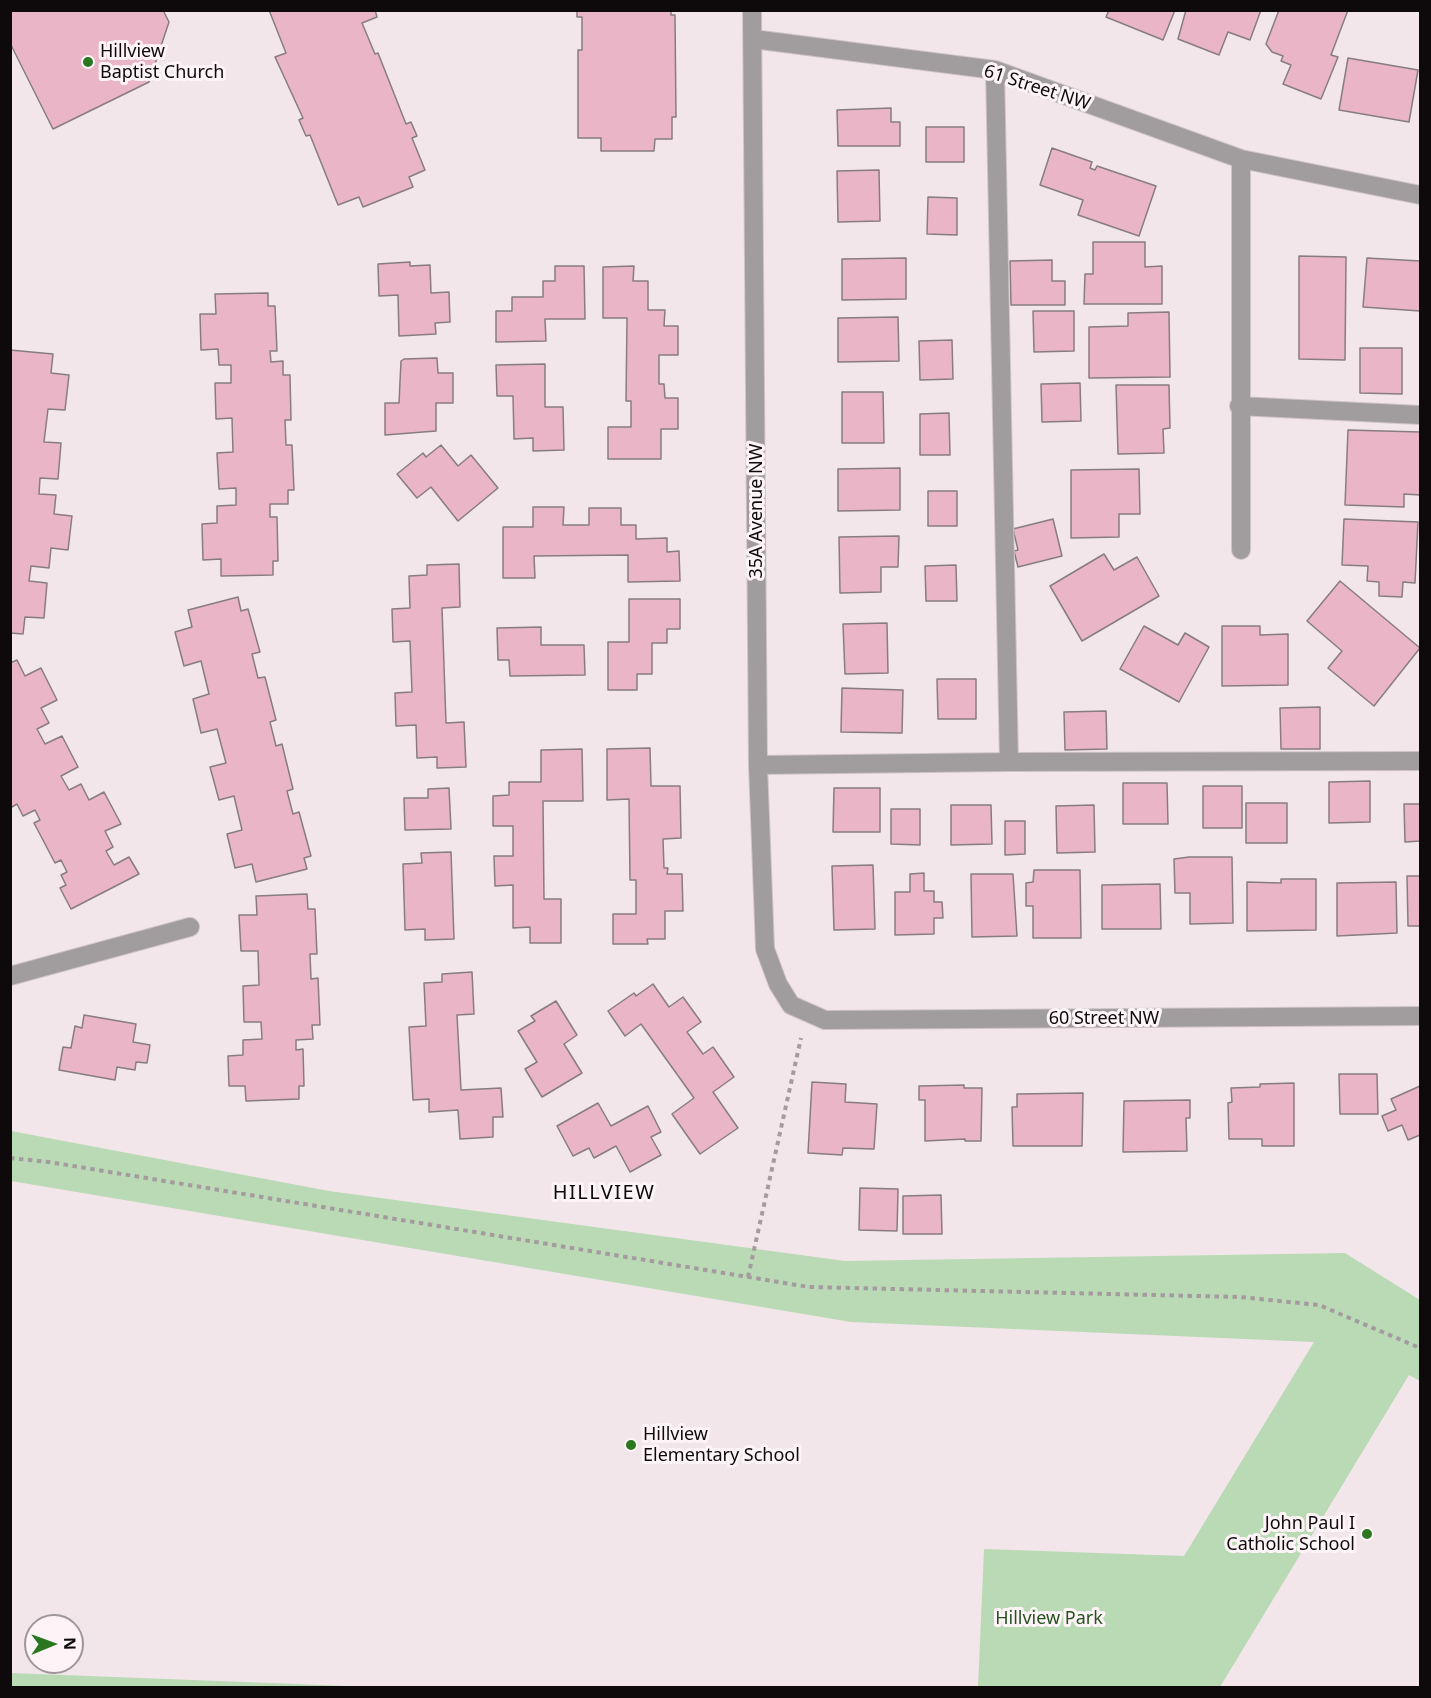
<!DOCTYPE html>
<html>
<head>
<meta charset="utf-8">
<style>
  body { margin:0 }
  #map { position:relative; width:1431px; height:1698px; overflow:hidden; background:#f2e6ea; font-family:"Noto Sans",sans-serif }
  canvas { display:block }
  .frame { position:absolute; inset:0; border:12px solid #0e0a0b; pointer-events:none }
  .north { position:absolute; left:24px; top:1614px; width:60px; height:60px; box-sizing:border-box; background:#fef4f7; border:2px solid #9e9699; border-radius:50%; rotate:89deg; font-size:16px; font-weight:700; line-height:24px; text-align:center; color:#0e0a0b }
  .north::after { content:''; display:block; margin:auto; width:21px; height:27px; background:#2a771f; clip-path:polygon(50% 0,100% 100%,50% 72%,0 100%) }
</style>
</head>
<body>
<div id="map">
<canvas width="1431" height="1698"></canvas>
<div class="frame"></div>
<div class="north">N</div>
</div>
<script>
const g = document.querySelector('canvas').getContext('2d');
g.lineJoin = 'round';
function fill(path, color) {
  g.fillStyle = color;
  g.fill(path, 'evenodd');
}
function strokePath(path, color, width, dash) {
  g.strokeStyle = color;
  g.lineWidth = width;
  g.lineCap = dash ? 'butt' : 'round';
  g.setLineDash(dash || []);
  g.stroke(path);
}
function drawText(font, color, halo, rows, align = 'center') {
  g.font = font + ' "Noto Sans",sans-serif';
  g.lineWidth = 6;
  g.setLineDash([]);
  g.textBaseline = 'middle';
  g.strokeStyle = halo;
  g.fillStyle = color;
  for (const [text, x, y, turn = 0] of rows) {
    g.save();
    g.translate(x, y);
    g.rotate((+turn || 0) * Math.PI / 180);
    g.textAlign = isNaN(turn) ? turn : align;
    if (halo) g.strokeText(text, 0, 0);
    g.fillText(text, 0, 0);
    g.restore();
  }
}
const green = new Path2D(`
  M11,1131L329,1191L845,1261L1345,1253L1420,1300V1381L1409,1375L1220,1687H978L984,1549L1184,1556L1314,1342L851,1322L11,1181Z
  M11,1673L374,1687L11,1688Z`);
const building = new Path2D(`
  M10,10H163L169,22L149,82L53,129L10,43Z
  M269,10H375L377,17L362,23L375,54L378,53L406,124L411,122L417,136L412,138L425,170L409,177L413,187L363,207L359,197L338,205L310,135L306,136L299,120L303,118L275,57L286,53Z
  M577,10H671V15H675L676,117H672V139H655L654,151H601V138H578V50H582V17H577Z
  M1109,10H1175L1163,40L1106,17Z
  M1186,10H1261L1250,40L1228,32L1219,55L1178,39Z
  M1279,10H1348L1331,55L1338,57L1321,99L1283,84L1291,65L1281,61L1283,56L1272,52L1266,44Z
  M1348,58L1418,70L1409,122L1339,110Z
  M891,108V122H900V146H838L837,110Z
  M926,127H964V162H926Z
  M1052,148L1092,162L1090,168L1095,170L1097,166L1156,186L1139,236L1078,215L1083,200L1040,185Z
  M879,170L880,221L838,222L837,171Z
  M928,197L957,198V235L927,234Z
  M1093,242H1145V267L1162,266V304H1084L1085,274H1093Z
  M1299,256L1346,257L1345,360L1299,359Z
  M906,258V299L842,300V259Z
  M1367,258L1420,261V311L1363,307Z
  M1052,260V281H1065V305H1011L1010,261Z
  M410,262V266L430,265L431,293L449,292L450,322L435,323L436,334L399,336L398,295L379,296L378,264Z
  M555,266H584L585,319H545L546,341L496,342V311H512V297H543V281H555Z
  M634,266L633,281H648V310H665L664,326H678V355H659V384H664L665,398H678V429H661V459H608V427H631V401H626L627,318H603V267Z
  M268,293V306H275L277,351H270L271,362L283,361V375H290L291,420H285L286,445H292L294,490H288V504H270V517H277L278,561H273V575L221,576V559L203,560L202,524L217,523V506L236,505V488L219,489L217,453L233,452L232,418L216,419L215,383H231V365H219L218,349L201,350L200,314H216L215,294Z
  M1033,311H1074V351L1034,352Z
  M1169,312L1170,377L1089,378V327L1128,326V313Z
  M898,317L899,361L838,362V318Z
  M952,340L953,379L920,380L919,341Z
  M1360,348H1402V394L1360,393Z
  M10,350L53,354L51,373L69,375L65,410L48,409L44,442L61,443L58,479L40,478L39,494L56,495L54,514L72,516L68,550L51,548L49,568L31,566L29,581L47,583L44,618L25,617L23,634L10,633Z
  M437,358L438,373H453V403H436V431L385,435V403H399L401,361L404,359Z
  M545,364V407H563L564,450L533,451V438L514,439L513,396H497L496,365Z
  M1080,383L1081,421L1042,422L1041,384Z
  M1116,385H1169L1170,428L1163,429L1164,453L1118,454Z
  M842,392H883L884,443H842Z
  M949,413L950,455H920V414Z
  M1348,430L1420,432V495L1404,494V507L1345,505Z
  M441,445L458,466L471,455L498,488L458,521L431,487L417,498L397,474L423,453L426,457Z
  M900,468V510L838,511V469Z
  M1139,469L1140,514H1119V537L1071,538V470Z
  M928,491H957V526H928Z
  M533,507H564L563,525H589V508H621V525H636V539L667,538V552L679,551L680,581L628,582V555L534,556L535,578H503V527H533Z
  M1053,519L1062,556L1018,567L1014,551L1018,550L1013,529Z
  M1344,519L1418,522L1415,583L1403,582L1402,597L1379,596V582L1367,581L1368,566L1342,565Z
  M899,536L898,567H881V592L840,593L839,537Z
  M1104,554L1114,570L1137,557L1159,596L1082,641L1050,586Z
  M459,564L460,607L442,608L446,723L464,722L466,767L437,768V757L417,758L416,725L396,726L395,693L412,692L410,641L393,642L392,609L410,608L409,576L427,575V565Z
  M956,565L957,601H926L925,566Z
  M1340,581L1420,648L1374,706L1328,668L1342,651L1307,621Z
  M238,597L241,611L248,609L260,652L252,654L258,678L265,677L276,720L270,722L276,746L282,744L293,789L287,791L293,814L299,812L311,856L304,858L307,869L256,882L252,864L235,868L227,834L242,830L234,796L219,800L210,767L226,763L217,729L201,733L193,699L209,694L201,661L184,666L175,632L192,627L188,610Z
  M629,599H680V629H667V643H652V674H637V690H608V642H629Z
  M887,623L888,673L845,674L843,624Z
  M1144,626L1178,645L1185,633L1209,647L1179,702L1120,669Z
  M1222,626H1260V635L1288,634V685L1222,686Z
  M541,627V645H584L585,675L510,676L509,660H498L497,628Z
  M17,660L25,676L41,668L57,700L41,708L49,723L37,729L45,744L62,736L78,767L61,776L69,790L81,784L89,800L104,792L121,824L105,831L113,847L106,851L114,865L129,857L139,874L71,909L60,888L66,885L61,875L67,872L61,860L55,863L34,823L40,820L35,810L23,816L17,804L12,807L10,804V663Z
  M937,679H976V719H938Z
  M842,688L903,690L902,733L841,732Z
  M1320,707V749H1281L1280,708Z
  M1106,711L1107,749L1065,750L1064,712Z
  M650,748L651,786H680L681,838L663,839L664,868H668L667,874H682L683,911H665V939H647L648,944H613V914H636V880H630L629,799L607,800V749Z
  M582,749L583,801H543L544,899H561V943H530V927L513,928V885L495,886L494,856H513V826H493V796L509,795V782H541V750Z
  M1370,781V822L1329,823V782Z
  M1123,783H1167L1168,824H1123Z
  M1203,786H1242V828H1203Z
  M449,788L451,829L405,830L404,798H428V789Z
  M834,788H880V832H833Z
  M1246,803H1287V843H1246Z
  M1404,804H1420V841L1405,842Z
  M951,805H991L992,844L951,845Z
  M1094,805L1095,852L1057,853L1056,806Z
  M891,809H920V845L891,844Z
  M1005,821H1025V854L1005,855Z
  M451,852L454,939L425,940V929L405,930L403,864L422,863L421,853Z
  M1189,857H1232L1233,923L1190,924V893H1175L1174,859Z
  M873,865L875,929L834,930L832,866Z
  M1034,870H1080L1081,938H1033V906H1026V883L1033,882Z
  M924,873V891H934V902H942L943,918H934V934L895,935V892H910V874Z
  M971,874H1013L1017,936L972,937Z
  M1407,876H1420V926H1408Z
  M1281,879H1316V930L1247,931V882L1281,883Z
  M1396,882L1397,933L1337,936V883Z
  M1160,884L1161,929H1102V885Z
  M307,894L308,909H315L317,954H310L311,979L318,978L320,1025H312L313,1039L296,1040V1050L303,1049L304,1086H299V1099L246,1101L245,1086H229L228,1056L243,1055V1040L262,1039L261,1022H244L243,986L259,985L258,951H241L239,915H257L256,896Z
  M472,972L474,1014L457,1015L461,1090L501,1088L503,1117H493V1137L460,1139L458,1110L429,1112V1099L413,1100L409,1027L426,1026L424,983L442,982V974Z
  M653,984L669,1007L683,997L701,1022L687,1032L703,1054L713,1047L734,1077L713,1092L738,1128L700,1154L672,1114L694,1098L641,1024L625,1036L608,1011L634,993L636,996Z
  M556,1001L577,1035L564,1044L582,1073L542,1097L525,1069L537,1062L518,1031L535,1021L531,1016Z
  M84,1015L136,1024L133,1042L150,1045L147,1063L136,1062L135,1070L117,1067L115,1080L59,1070L63,1047L71,1048L75,1026L82,1028Z
  M1339,1074H1377L1378,1114H1340Z
  M812,1082L846,1084L845,1102L877,1104L874,1149L843,1148L842,1155L808,1153Z
  M1294,1083V1146H1262V1139H1229L1228,1103L1232,1102L1231,1088L1260,1087V1084Z
  M964,1085V1088H982L981,1141H965V1139L925,1141V1100H919V1086Z
  M1420,1086V1135L1408,1140L1402,1125L1388,1131L1382,1116L1396,1110L1391,1099Z
  M1083,1093L1082,1146H1013L1012,1107H1017V1094Z
  M1190,1100V1118H1186L1187,1151L1123,1152L1124,1101Z
  M598,1103L611,1126L648,1106L661,1132L651,1137L661,1155L630,1172L616,1146L594,1158L589,1148L573,1156L557,1126Z
  M860,1188L898,1189L897,1231L859,1230Z
  M941,1195L942,1234H903V1196Z`);
const path = new Path2D(`
  M10,1158L49,1162L809,1287L1240,1297L1319,1305L1420,1348
  M748,1277L801,1038`);
const minor = new Path2D(`
  M752,10L758,765L765,949L778,984L791,1005L825,1020L1420,1016
  M753,39L995,70L1241,159L1420,195
  M995,70L1009,762L1420,761
  M1241,159V550
  M1239,406L1420,415
  M758,765L1009,762
  M10,976L190,927`);
const markers = [
  [88,62,6,"#2a771f"],
  [631,1445,6,"#2a771f"],
  [1367,1534,6,"#2a771f"]
];
const poiNames = [
  ["Hillview",100,52],
  ["Baptist Church",100,73],
  ["Hillview",643,1435],
  ["Elementary School",643,1456],
  ["John Paul I",1355,1524,"right"],
  ["Catholic School",1355,1545,"right"]
];
const streetNames = [
  ["61 Street NW",1037,88,18],
  ["35A Avenue NW",757,511,-90],
  ["60 Street NW",1104,1019]
];
const parkNames = [
  ["Hillview Park",1049,1619]
];
const neighbourhoodNames = [
  ["HILLVIEW",604,1193]
];
fill(green, '#badab5');
fill(building, '#eab5c6');
strokePath(building, '#877d80', 1.5);
strokePath(minor, '#cec3c6', 20);
strokePath(path, '#a49b9e', 4, [4.5, 4.5]);
strokePath(minor, '#a19c9d', 18);
for (const [x, y, r, color] of markers) {
  const dot = new Path2D();
  dot.arc(x, y, r, 0, 2 * Math.PI);
  g.fillStyle = color;
  g.fill(dot);
  strokePath(dot, '#fef4f7', 2);
}
drawText('18px', '#0e0a0b', '#fef4f7', poiNames, 'left');
drawText('18px', '#0e0a0b', '#fef4f7', streetNames);
drawText('18px', '#25531f', '#fef4f7', parkNames);
g.letterSpacing = '1.5px';
drawText('20px', '#0e0a0b', '#fef4f7', neighbourhoodNames);
g.letterSpacing = '0px';
</script>
</body>
</html>
